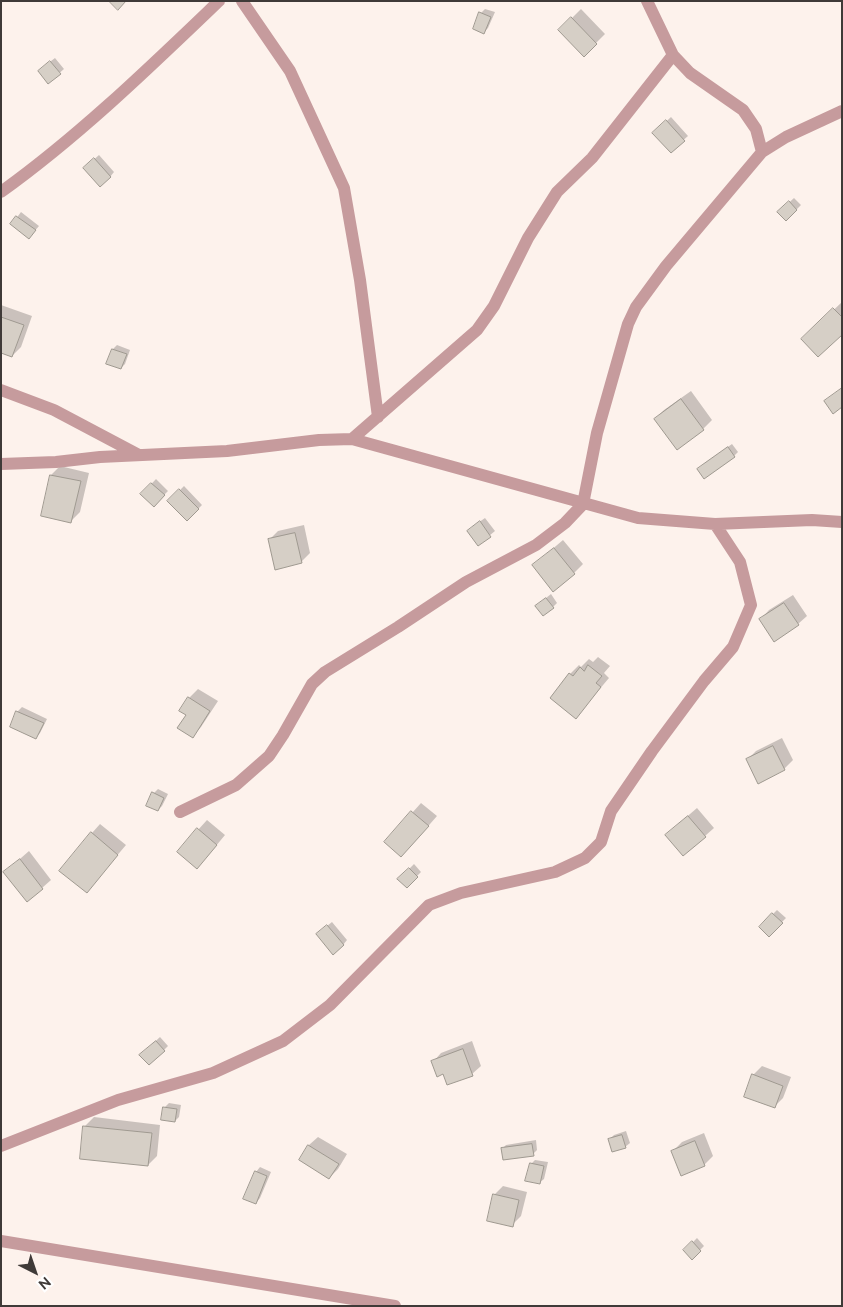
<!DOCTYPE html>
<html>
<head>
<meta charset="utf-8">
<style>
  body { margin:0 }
  #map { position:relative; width:843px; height:1307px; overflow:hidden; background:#fdf2ec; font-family:Raleway,sans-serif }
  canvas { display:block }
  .frame { position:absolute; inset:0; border:2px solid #3f3a38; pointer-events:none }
  .north { position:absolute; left:10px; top:1247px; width:50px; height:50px; -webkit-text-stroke:4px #fff; paint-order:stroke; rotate:139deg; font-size:14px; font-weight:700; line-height:20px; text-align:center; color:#3f3a38 }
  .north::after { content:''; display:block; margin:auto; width:18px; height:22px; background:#3f3a38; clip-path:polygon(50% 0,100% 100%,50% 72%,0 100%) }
</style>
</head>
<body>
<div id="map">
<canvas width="843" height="1307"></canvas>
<div class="frame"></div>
<div class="north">N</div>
</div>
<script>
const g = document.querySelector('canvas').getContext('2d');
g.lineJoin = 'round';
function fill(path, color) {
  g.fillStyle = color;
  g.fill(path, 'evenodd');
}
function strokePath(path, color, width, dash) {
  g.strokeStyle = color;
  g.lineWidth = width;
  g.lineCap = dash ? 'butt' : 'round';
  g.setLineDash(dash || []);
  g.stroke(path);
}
const shadow = new Path2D(`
  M485,9L495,12L488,28L484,32L481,13Z
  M581,9L605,34L584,55L560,30Z
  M55,58L64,69L49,82L43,67Z
  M671,117L688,136L671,151L654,133Z
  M99,155L114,172L110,177L89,164Z
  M794,198L801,205L786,220L779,212Z
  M21,212L39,226L33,233L12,224Z
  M842,302V333L803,339Z
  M1,305L32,316L21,347L12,356L1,352Z
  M117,345L130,350L125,364L121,368L113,349Z
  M691,391L712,420L703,429L677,448L655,419L664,410Z
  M732,444L738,452L734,456L702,465Z
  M60,466L89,473L80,512L71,521L51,475Z
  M156,479L168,491L154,505L142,494Z
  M184,486L202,505L187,520L169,501Z
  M485,518L495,531L478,545L472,527Z
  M304,525L310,553L301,562L269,540L278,531Z
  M563,540L583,564L574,573L543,557Z
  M551,594L557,603L553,607L541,602Z
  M793,595L807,616L798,624L761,619L769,610Z
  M598,657L610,666L604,673L609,678L576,717L570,674L579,665L581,667L589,659L593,662Z
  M198,689L218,701L201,727L193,736L187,715L189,698Z
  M22,707L47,719L40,733L36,737L11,726L17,712Z
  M782,738L793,760L784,769L747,760L756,751Z
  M158,789L168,794L162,806L158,810L154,793Z
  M421,803L437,816L410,847L386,842Z
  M697,808L714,828L705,836L676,826Z
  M207,820L225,835L206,858L178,852Z
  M100,824L126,845L87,891L92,833Z
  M29,851L51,880L42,888L5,872Z
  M414,864L421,872L407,886L399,879Z
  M777,910L786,918L769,935L760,927Z
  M332,922L347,940L343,945L322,930Z
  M160,1037L168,1046L164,1050L145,1051Z
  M472,1041L481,1066L472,1074L443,1073L433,1062L441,1053Z
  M762,1066L791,1077L783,1098L774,1107L753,1075Z
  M169,1103L181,1105L179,1117L175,1121L165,1107Z
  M94,1117L160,1125L157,1156L148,1165L85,1126Z
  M626,1131L630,1143L625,1147L610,1139L614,1135Z
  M704,1133L713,1156L704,1165L673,1151L682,1142Z
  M318,1137L347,1154L338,1169L329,1178L300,1160L309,1145Z
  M536,1140L537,1150L533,1154L502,1149L506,1145Z
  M535,1160L548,1162L544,1179L539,1183L531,1164Z
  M260,1167L271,1172L260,1198L256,1203V1172Z
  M503,1186L527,1192L521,1216L512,1225L494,1195Z
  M697,1238L704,1246L692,1258L685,1250Z`);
const building = new Path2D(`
  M109,1H126L118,10Z
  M479,12L491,17L484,34L473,29Z
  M571,17L597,44L584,57L558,30Z
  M50,61L61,74L48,84L38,71Z
  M666,120L685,141L671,153L652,133Z
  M94,158L111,177L100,187L83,168Z
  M789,201L797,210L786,221L777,212Z
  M16,216L36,230L29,239L10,224Z
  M833,308L842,317V335L818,357L801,339Z
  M1,317L24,325L12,357L1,353Z
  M112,349L127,354L121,369L106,364Z
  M842,388V407L833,414L824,401Z
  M681,399L704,430L677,450L654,419Z
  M728,447L735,457L704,479L697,469Z
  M50,475L81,481L71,523L41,516Z
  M151,483L165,495L154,507L140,494Z
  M179,489L199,509L187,521L167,501Z
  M480,521L491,537L478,546L467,531Z
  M295,533L302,563L275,570L268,539Z
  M554,548L575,574L553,592L532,565Z
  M546,598L554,608L543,616L535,606Z
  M784,603L799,625L774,642L759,619Z
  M588,665L602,676L596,683L601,687L576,719L550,698L569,673L573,676L580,667L584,671Z
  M188,697L210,711L193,738L177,728L186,715L179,711Z
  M16,711L44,723L36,739L10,727Z
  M773,746L785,770L758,784L746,759Z
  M152,792L164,798L158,811L146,806Z
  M411,811L429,826L401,857L384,842Z
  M688,816L706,837L683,856L665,835Z
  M197,828L217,845L197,869L177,852Z
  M91,832L118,855L87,893L59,871Z
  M20,859L43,889L27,902L3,872Z
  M409,868L418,877L407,888L397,879Z
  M772,913L783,923L769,937L759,927Z
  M327,925L344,945L333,955L316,934Z
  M156,1041L165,1051L149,1065L139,1055Z
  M463,1049L473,1076L447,1085L443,1074L437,1077L431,1061Z
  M752,1074L783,1086L775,1108L744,1097Z
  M163,1107L177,1109L175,1122L161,1120Z
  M83,1126L152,1133L148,1166L80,1159Z
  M622,1135L626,1148L612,1152L608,1139Z
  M695,1141L705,1166L681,1176L671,1151Z
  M532,1144L534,1156L503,1160L501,1148Z
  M308,1145L339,1164L329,1179L299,1160Z
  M530,1163L544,1166L540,1184L525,1181Z
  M255,1171L267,1176L256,1204L243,1199Z
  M493,1194L519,1200L513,1227L487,1221Z
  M692,1241L701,1251L692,1260L683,1250Z`);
const minor = new Path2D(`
  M242,1L290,71L344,188L360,280L378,417
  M647,1L673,55L690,73L743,110L756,129L762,152
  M1,192C79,136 149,68 219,1
  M1,390L54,410L139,455
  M352,439L477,330L494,306L528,238L557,192L592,158L673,55
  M1,464L56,462L100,457L227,451L319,440L352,439L638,518L715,524L812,520L842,522
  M180,812L236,785L269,756L283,735L312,684L325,672L398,627L466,582L536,545L565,523L583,504L597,433L628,324L636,307L666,266L762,152L786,137L842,111
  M1,1146L118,1100L213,1073L283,1041L330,1005L429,905L461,893L555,872L585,858L601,842L611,811L652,751L704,681L733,647L751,605L740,562L715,524
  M1,1241L395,1306`);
fill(shadow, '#0003');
fill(building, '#d6cfc6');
strokePath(building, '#9f9990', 1);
strokePath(minor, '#c69b9d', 12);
</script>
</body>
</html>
